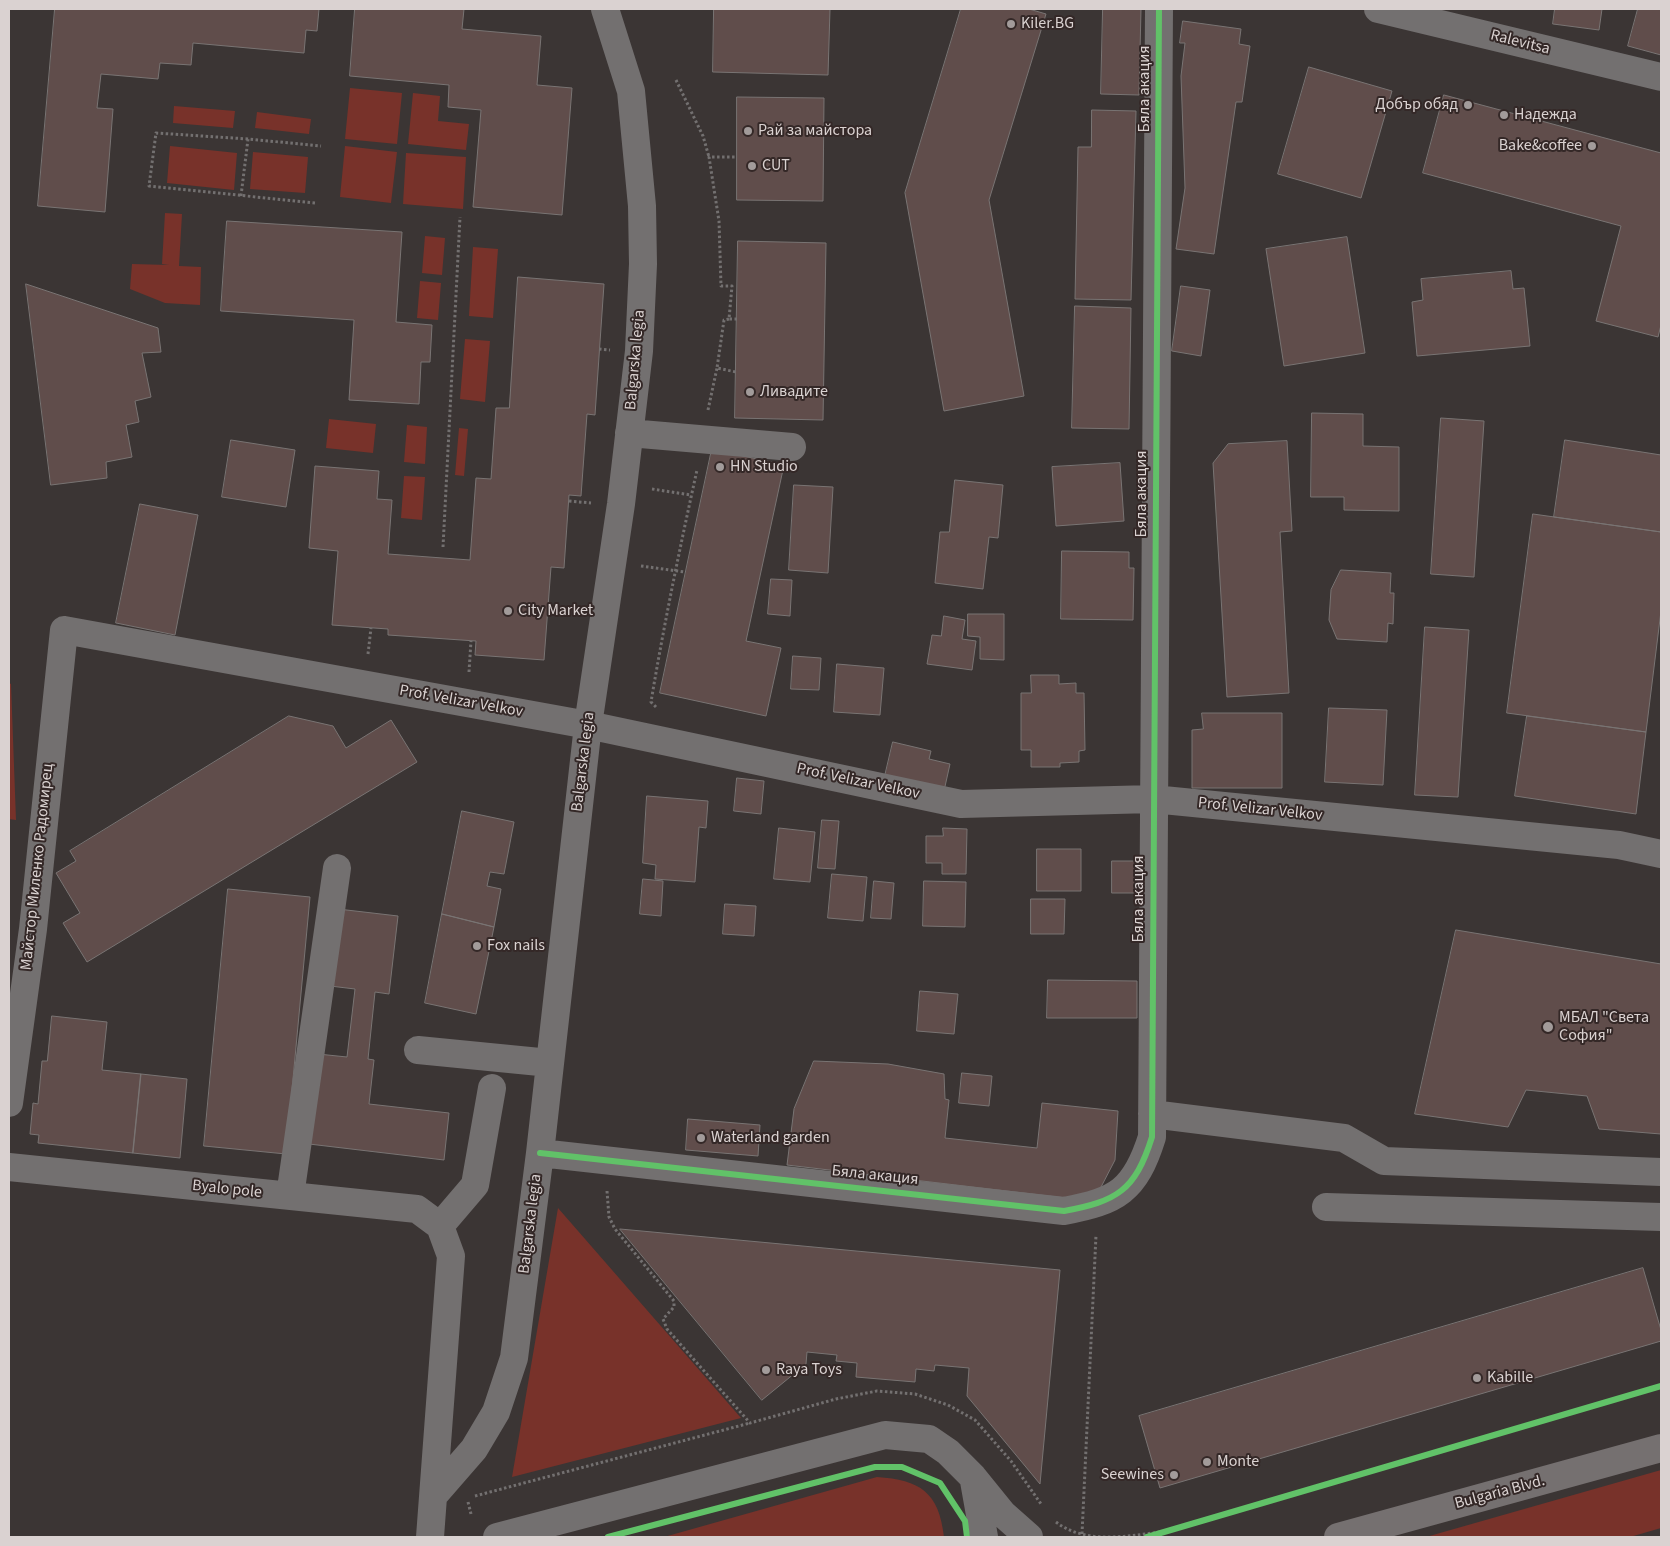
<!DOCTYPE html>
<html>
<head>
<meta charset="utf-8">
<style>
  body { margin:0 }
  #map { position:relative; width:1670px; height:1546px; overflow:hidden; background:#3b3534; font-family:"Source Sans 3",sans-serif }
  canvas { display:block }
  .frame { position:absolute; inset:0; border:10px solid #dad2d1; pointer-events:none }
</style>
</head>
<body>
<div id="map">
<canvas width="1670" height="1546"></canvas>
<div class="frame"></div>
</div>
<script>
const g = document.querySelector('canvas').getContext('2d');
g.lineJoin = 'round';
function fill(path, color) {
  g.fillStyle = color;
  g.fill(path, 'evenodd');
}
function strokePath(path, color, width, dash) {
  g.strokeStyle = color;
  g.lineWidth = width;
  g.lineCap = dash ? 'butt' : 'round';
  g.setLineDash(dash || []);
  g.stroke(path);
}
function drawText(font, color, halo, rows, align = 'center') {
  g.font = font + ' "Source Sans 3",sans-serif';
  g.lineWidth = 4;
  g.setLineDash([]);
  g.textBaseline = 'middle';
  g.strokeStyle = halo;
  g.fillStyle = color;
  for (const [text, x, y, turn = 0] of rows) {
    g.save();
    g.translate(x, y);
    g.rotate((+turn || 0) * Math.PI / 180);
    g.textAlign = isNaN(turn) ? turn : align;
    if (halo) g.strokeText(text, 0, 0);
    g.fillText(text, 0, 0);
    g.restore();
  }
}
const green = new Path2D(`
  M350,88L402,93L397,144L345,139Z
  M413,93L440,96L438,121L469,124L466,150L408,144Z
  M174,106L235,111L233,128L173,123Z
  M257,112L311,119L309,134L255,128Z
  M170,146L237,153L234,190L167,183Z
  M345,146L397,152L391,203L340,197Z
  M253,152L308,157L305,193L250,189Z
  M406,153L466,157L463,209L403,204Z
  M165,213L182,214L179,266L201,267L200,305L165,303L130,289L132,264L169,265L162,264Z
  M425,236L445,238L442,275L422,273Z
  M473,247L498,249L493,318L469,316Z
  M420,281L441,283L438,320L417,318Z
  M465,339L490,341L485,402L460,399Z
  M329,419L376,424L373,453L326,448Z
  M407,425L427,427L425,464L404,462Z
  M459,428L468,429L464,476L455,475Z
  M404,476L425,477L422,520L401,518Z
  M9,683L11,684L16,820L9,819Z
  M558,1208L741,1418L512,1477Z
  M1661,1470V1528L1630,1537H1426Z
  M877,1477C920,1480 939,1492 944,1537H664Z`);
const building = new Path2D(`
  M55,9H319L317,31L306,30L304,53L193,43L191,65L160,63L158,79L101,74L97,108L113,109L105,212L38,206Z
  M355,9H464L462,29L541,36L537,85L572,88L562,215L473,207L481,110L448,107L449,85L350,76Z
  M714,9H830L828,75L713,72Z
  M961,9H1029L1046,14L989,200L1024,396L944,411L905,193Z
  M1103,9H1141L1139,95L1101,94Z
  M1555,9H1602L1599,30L1553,24Z
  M1638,9H1661V55L1628,46Z
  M1183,21L1241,29L1239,44L1250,46L1242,102H1236L1214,254L1176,249L1185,188L1181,76L1185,43H1180Z
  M1309,67L1392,91L1361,198L1278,174Z
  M1444,95L1661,153V325L1658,337L1596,321L1621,226L1423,173Z
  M737,97L824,98L823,201L737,200Z
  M1092,110L1136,111L1131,300L1075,299L1078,147H1091Z
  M227,221L402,232L396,322L432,325L430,362H421L419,404L349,400L354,320L221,311Z
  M1347,237L1365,353L1284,366L1266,249Z
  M738,241L826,243L823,420L735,418Z
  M1511,271L1513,289L1524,288L1530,346L1417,356L1412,302L1423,300L1421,279Z
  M518,277L604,284L595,415L587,414L581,496L569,495L564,568L551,567L544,660L475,655L476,641L388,635V629L332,625L338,551L309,548L315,466L379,471L377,499L392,500L388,554L470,560L476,478L491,479L496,408H509Z
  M26,284L158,328L161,352L142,353L151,397L135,401L139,422L126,425L132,457L106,462L107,478L51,485Z
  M1181,286L1210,290L1201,356L1172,351Z
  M1075,306L1131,308L1129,429L1072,428Z
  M1312,413L1363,414V446L1399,447V511L1344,510V497H1311Z
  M1441,418L1484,421L1474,577L1431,574Z
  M231,440L295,450L286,507L222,497Z
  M1565,440L1661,455V532L1554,517Z
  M1287,441L1292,531L1280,532L1289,693L1227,697L1213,463L1228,444Z
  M712,449L784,465L746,641L781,648L766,716L660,693Z
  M1120,463L1124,521L1056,526L1052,467Z
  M955,480L1003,485L998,538L989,537L983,589L935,583L940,532H949Z
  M794,485L833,487L828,573L789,570Z
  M140,504L198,515L175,635L116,623Z
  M1533,514L1661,532V611L1646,732L1507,713Z
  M1062,551L1129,552V568H1134L1133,620L1061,619Z
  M1341,570L1391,573L1390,593H1394L1393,624L1388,623L1387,642L1337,639L1329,620L1331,590Z
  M771,579L792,580L790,616L768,614Z
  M968,614H1004V660L980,659V637L968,636Z
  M944,616L965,620L962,639L976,641L972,670L927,664L932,635L941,636Z
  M1425,627L1469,630L1458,797L1415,795Z
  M793,656L821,658L819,690L791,689Z
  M837,664L884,668L880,715L834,712Z
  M1031,675H1059V684L1076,683V693H1084L1085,750L1079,751V762L1060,763V767H1031V750H1021V693H1031Z
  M1329,708L1387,710L1383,785L1325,782Z
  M1202,713H1282V788H1192V730L1203,729Z
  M289,716L333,726L346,748L391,720L417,762L87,962L63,923L80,913L56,873L76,861L70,851Z
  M1527,716L1646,732L1636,814L1515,796Z
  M893,742L931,751L929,759L950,764L944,791L885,776Z
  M737,778L764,781L761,814L734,811Z
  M647,796L708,801L706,828L699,827L695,882L655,879L656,865L643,863Z
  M462,811L514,822L504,874L490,872L487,886L501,889L494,927L442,914Z
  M822,820L839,821L835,869L818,868Z
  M779,828L815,832L810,882L774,879Z
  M943,828L967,829L966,874H942V863H926V836H943Z
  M1037,849H1081V891H1037Z
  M1112,861H1136V893H1112Z
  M832,874L867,877L863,921L828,918Z
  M643,879L663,881L661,916L640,914Z
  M874,881L894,883L891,919L871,918Z
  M924,881L966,882L965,927L923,926Z
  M228,889L310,897L286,1154L204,1146Z
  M1031,899H1065L1064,934H1031Z
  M725,904L756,906L754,936L723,934Z
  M338,909L398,916L389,994L375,992L368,1059L374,1060L369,1104L449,1113L444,1160L309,1144L318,1054L347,1057L355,989L330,986Z
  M442,914L494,927L476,1014L425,1003Z
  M1456,930L1661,964V1134L1599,1129L1587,1096L1526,1090L1508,1127L1415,1114Z
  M1048,980L1137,981V1018H1047Z
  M920,991L958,994L954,1034L917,1031Z
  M52,1016L107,1022L102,1070L141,1074L133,1153L38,1143L39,1135L30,1134L33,1103L38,1104L42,1061H47Z
  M814,1061L888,1064L944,1074L945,1099L949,1100L945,1138L1037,1148L1042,1103L1118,1111L1115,1160L1100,1189L1074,1199L787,1165L794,1109Z
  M962,1073L992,1076L989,1106L959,1103Z
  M141,1074L187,1079L180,1158L133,1153Z
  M688,1119L760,1125L758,1156L686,1150Z
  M620,1229L1060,1270L1040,1484L967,1396L969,1368L935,1365L934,1371L916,1369L915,1382L856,1377L857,1363L836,1361L837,1355L807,1352L806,1364L762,1400Z
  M1643,1268L1661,1330V1341L1160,1488L1139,1416Z`);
const path = new Path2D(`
  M676,80L703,136L709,157
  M248,139L156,133L149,186L315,203
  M241,196L248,139L321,146
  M729,319L724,320L717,368L736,372
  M737,319H729L732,286H721L719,221L709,157H737
  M599,349L610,350
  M708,410L717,368
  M652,489L691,495
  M569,501L591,503
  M443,547L460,217
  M641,566L685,572
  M368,654L371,628
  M469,672L471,641
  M656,707L651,702C664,624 680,547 697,470
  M607,1191L609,1217L615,1229L674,1301V1307L663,1319L667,1329L750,1423L836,1399L877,1391L915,1394L948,1405L975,1420L1011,1461L1041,1504
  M475,1496L750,1423
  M468,1502L471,1514
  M1056,1522C1087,1546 1133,1535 1168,1531
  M1082,1534L1096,1235`);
const minor = new Path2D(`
  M1378,9L1661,77
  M629,433L792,447
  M418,1050L550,1063
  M9,1103L33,929L64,630L588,725L961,804L1153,799L1619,845L1661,854
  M1152,1114L1344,1138L1384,1161L1661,1172
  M540,1153L1064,1211C1117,1201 1135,1191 1152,1137L1159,9
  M9,1167L417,1209L440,1226
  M290,1196L337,868
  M1326,1207L1661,1217
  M440,1226L475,1185L492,1088
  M974,1481L984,1537
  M434,1495L474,1449L496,1412L514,1358L540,1153L588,725L621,504L639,351L643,264L642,206L631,91L605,9
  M430,1537L451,1256L440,1226
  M497,1537L885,1435L929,1439L948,1452L973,1477L1003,1514L1029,1537`);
const major = new Path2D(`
  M1338,1537L1661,1448`);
const cycleway = new Path2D(`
  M540,1153L1064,1211C1117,1201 1135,1191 1152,1137L1159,9
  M608,1537L875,1467H902L940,1483L965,1521L967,1537
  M1147,1537L1661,1386`);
const markers = [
  [1011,24,5,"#a29b9a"],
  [1468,105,5,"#a29b9a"],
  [1504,115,5,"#a29b9a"],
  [748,131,5,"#a29b9a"],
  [1592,146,5,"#a29b9a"],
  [752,166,5,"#a29b9a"],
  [750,392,5,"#a29b9a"],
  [720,467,5,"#a29b9a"],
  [508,611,5,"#a29b9a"],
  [477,946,5,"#a29b9a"],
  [1548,1027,6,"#a29b9a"],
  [701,1138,5,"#a29b9a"],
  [766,1370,5,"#a29b9a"],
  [1477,1378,5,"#a29b9a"],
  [1207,1462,5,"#a29b9a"],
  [1174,1475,5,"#a29b9a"]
];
const poiNames = [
  ["Kiler.BG",1021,24],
  ["Добър обяд",1458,105,"right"],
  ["Надежда",1514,115],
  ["Рай за майстора",758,131],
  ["Bake&coffee",1582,146,"right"],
  ["CUT",762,166],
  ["Ливадите",760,392],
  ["HN Studio",730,467],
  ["City Market",518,611],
  ["Fox nails",487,946],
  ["МБАЛ \"Света",1559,1018],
  ["София\"",1559,1036],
  ["Waterland garden",711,1138],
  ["Raya Toys",776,1370],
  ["Kabille",1487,1378],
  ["Monte",1217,1462],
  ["Seewines",1164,1475,"right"]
];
const streetNames = [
  ["Ralevitsa",1520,43,14],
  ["Бяла акация",1145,89,-90],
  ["Balgarska legia",636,360,-85],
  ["Бяла акация",1142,494,-90],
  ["Prof. Velizar Velkov",461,702,10],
  ["Balgarska legia",584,762,-83],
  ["Prof. Velizar Velkov",858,782,12],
  ["Prof. Velizar Velkov",1260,810,6],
  ["Майстор Миленко Радомирец",38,867,-84],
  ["Бяла акация",1139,899,-90],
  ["Бяла акация",875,1176,6],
  ["Byalo pole",227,1190,6],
  ["Balgarska legia",531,1224,-83],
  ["Bulgaria Blvd.",1500,1493,-15]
];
fill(green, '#78322a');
fill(building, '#604d4b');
strokePath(building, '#797473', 1);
strokePath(path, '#737070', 3, [2.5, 2.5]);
strokePath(minor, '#737070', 28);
strokePath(major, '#757070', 28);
strokePath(cycleway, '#61c268', 6);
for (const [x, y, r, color] of markers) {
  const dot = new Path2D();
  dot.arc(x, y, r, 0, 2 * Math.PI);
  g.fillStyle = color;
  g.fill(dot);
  strokePath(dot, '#342827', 2);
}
drawText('16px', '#dad2d1', '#342827', poiNames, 'left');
drawText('16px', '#dad2d1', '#342827', streetNames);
</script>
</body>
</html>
